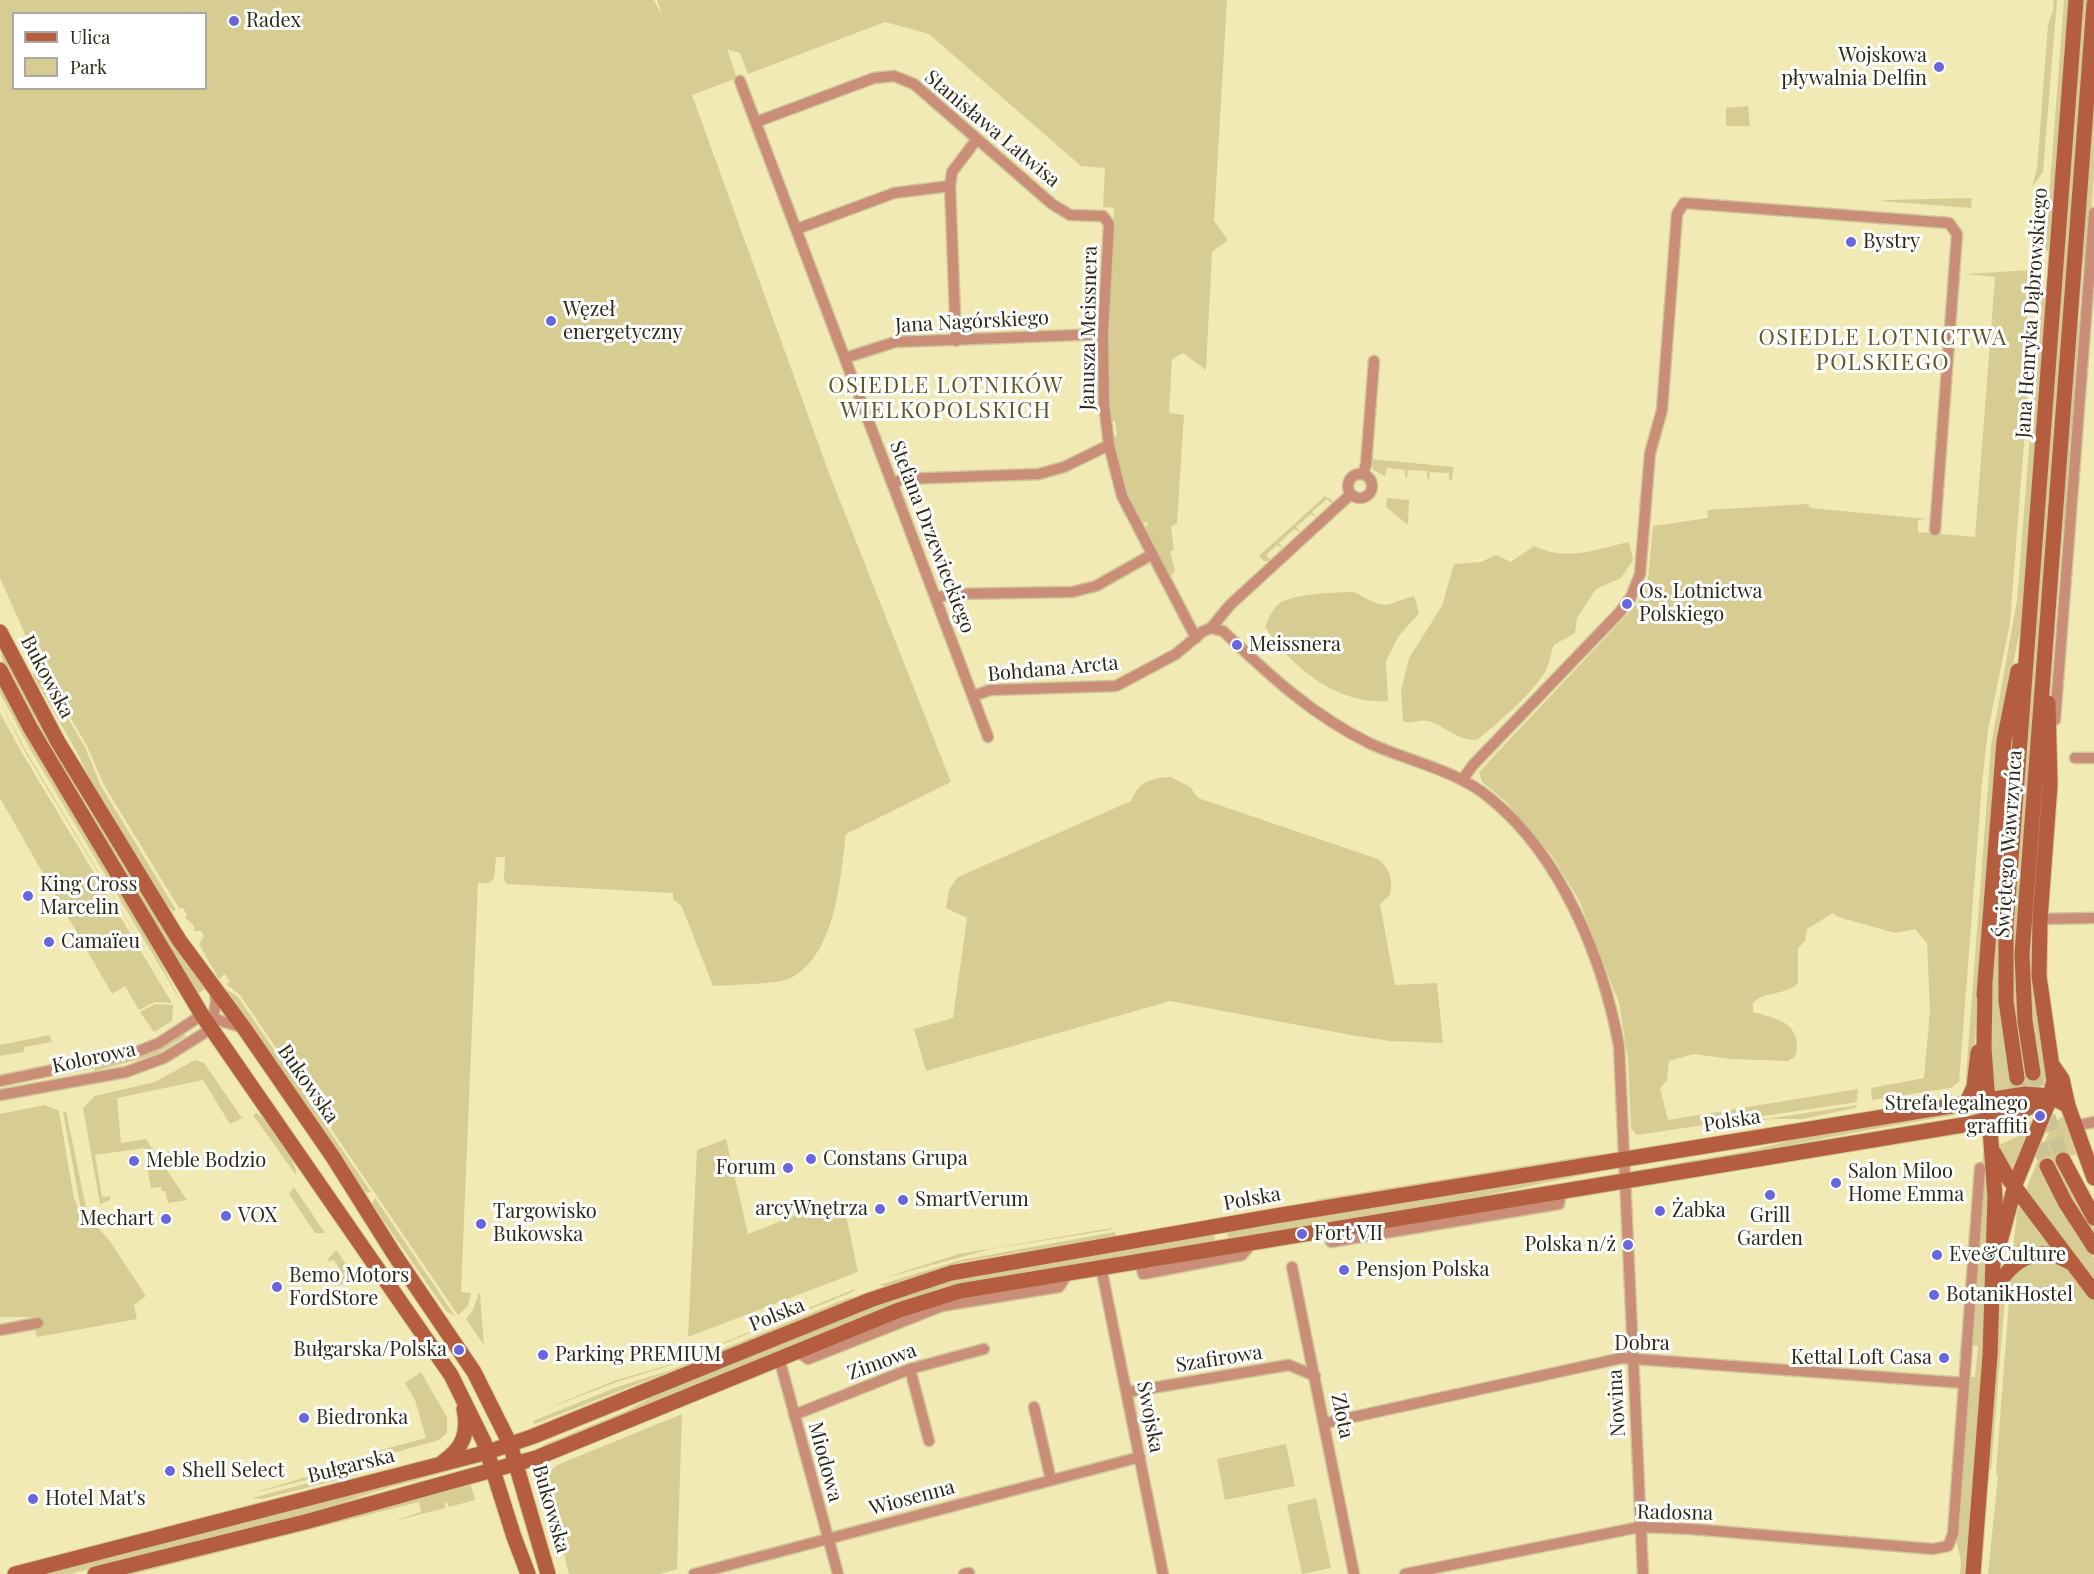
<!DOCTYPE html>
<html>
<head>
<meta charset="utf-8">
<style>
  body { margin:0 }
  #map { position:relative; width:2094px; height:1574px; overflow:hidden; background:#f2eab5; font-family:"Playfair Display",serif }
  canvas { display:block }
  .legend { position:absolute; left:12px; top:12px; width:195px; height:78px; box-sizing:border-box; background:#fff; border:2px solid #aba9a1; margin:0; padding:8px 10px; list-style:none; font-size:18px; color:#2d2915 }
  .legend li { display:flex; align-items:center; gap:12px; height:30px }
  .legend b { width:30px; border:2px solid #aba9a1 }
</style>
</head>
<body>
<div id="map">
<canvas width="2094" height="1574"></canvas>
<ul class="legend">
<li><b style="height:8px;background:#b45e3f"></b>Ulica</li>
<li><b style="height:16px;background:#d7cd93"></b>Park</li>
</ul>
</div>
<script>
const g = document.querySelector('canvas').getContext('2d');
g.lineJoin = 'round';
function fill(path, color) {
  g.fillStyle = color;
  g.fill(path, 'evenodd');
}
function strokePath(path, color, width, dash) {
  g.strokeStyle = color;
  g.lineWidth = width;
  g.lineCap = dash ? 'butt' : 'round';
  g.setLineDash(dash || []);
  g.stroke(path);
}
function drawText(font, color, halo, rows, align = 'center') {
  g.font = font + ' "Playfair Display",serif';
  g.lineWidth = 6;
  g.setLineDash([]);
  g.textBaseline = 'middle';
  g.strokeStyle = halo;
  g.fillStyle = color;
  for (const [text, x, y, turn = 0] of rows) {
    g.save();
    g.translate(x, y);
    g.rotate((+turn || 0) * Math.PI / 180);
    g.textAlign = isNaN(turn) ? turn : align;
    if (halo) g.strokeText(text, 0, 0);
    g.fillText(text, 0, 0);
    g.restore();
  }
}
const green = new Path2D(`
  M0,0H654L663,17L657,0H1227L1214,221L1228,240L1212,252L1206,370L1183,353L1172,359L1169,413L1184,415L1177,523L1171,527L1174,550L1170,551L1175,571L1170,577L1142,528L1148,525L1146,522L1140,524L1122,479L1112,438L1117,435L1115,421H1109L1108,325L1114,208L1103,207L1105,168L1081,166L929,34L885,22L748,74L740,53L727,49L737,78L692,95L829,473L951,782L846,834C840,879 836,954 791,978C779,984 729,985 713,986L682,907L673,899V893L507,884L504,880L505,857H496L494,879L489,883H478L461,1292L471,1293L468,1306L458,1315L240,995L226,984L230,982L225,974L219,979L199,944L204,936L201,931H194V926L185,917L187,915L183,908H179L104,785L87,746L36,659L0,578ZM14,14H206V88H14Z
  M2053,0H2057L2043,172L2032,187L2037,169L2048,25L2054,7Z
  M2064,0H2071L2053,226L2048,251L2045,250Z
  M2082,0H2088L2019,897L2036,1059L2028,966L2045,723L2041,841L2047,1074L2044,1083L1993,1091L1989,1025L2008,754L2016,710C2007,829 1986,952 2008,1070L2015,1032L2011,959Z
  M2094,71V177L2087,264L2085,269L2081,251Z
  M1748,106L1750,126H1726V108Z
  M1972,198L1971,208L1881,201L1885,200Z
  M2030,270L2027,321L2033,327L2010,623L1988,730L1982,783L1959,1082L1951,1088L1872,1100L1871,1088L1924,1078L1930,1011L1927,943L1915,929L1895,933L1838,917L1833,913L1807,929L1805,941L1798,948V983C1786,996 1766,990 1753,1003V1012C1773,1018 1796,1020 1797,1046C1797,1054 1795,1058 1788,1061L1731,1059L1694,1054L1669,1061L1667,1080L1660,1088L1668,1120L1858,1089L1857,1102L1637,1135L1631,1128L1628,1058L1619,1003L1579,900L1552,856L1505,801L1482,782L1479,772L1638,603L1648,579L1653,526L1708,518L1707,510L1808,504L1810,508L1927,519L1918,520V532L1975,537L1995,277L1966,274Z
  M2041,298H2045L2046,309L2023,616L2001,723L1972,1074L1965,1089L1991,746L2017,600Z
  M2078,322L2083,324L2056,639L2064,533L2062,496L2075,338Z
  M1371,459L1453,467L1452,481L1449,480V473L1430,472L1429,479H1427V471L1408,470L1407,478L1405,477V470L1387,468L1385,476L1373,470Z
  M1325,496L1334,502L1332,504L1327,499L1312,512L1317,518L1311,514L1296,527L1301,533L1294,529L1279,543L1284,549L1277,545L1266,555L1271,561H1264L1259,556Z
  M1387,498L1409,500L1408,525L1386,507Z
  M1629,542L1633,560L1621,578L1596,589L1577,618L1575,633L1554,645C1551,652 1550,661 1547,668C1536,691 1498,723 1477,740C1457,741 1445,725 1427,721C1417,719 1412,725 1403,721L1401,690L1409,658L1442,606L1454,564L1481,562L1496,555L1511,562L1534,546C1569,562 1595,549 1629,542Z
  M1354,592C1390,611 1379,606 1414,596L1419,613L1398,637L1386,661L1388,701C1337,705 1291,667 1265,627C1269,619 1272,608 1280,603C1292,594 1338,592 1354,592Z
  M0,644L207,987L198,994C146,908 92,822 42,735C27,708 0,675 0,644Z
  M37,666L85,747L101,786L176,910L173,911L160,898L97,797L79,756L34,677L33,670Z
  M0,683L114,876L183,1005L30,749L0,693Z
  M0,702L26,751L174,998L25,752Z
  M0,713L22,753L172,1003L155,1002L139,1010L125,986L112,994L0,798Z
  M1171,777L1190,787L1198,798L1378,859C1390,870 1393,878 1390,895L1380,904L1395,985L1437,983L1443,1043L1390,1041L1351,1035L1170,1001L926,1071L914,1029L953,1018L967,918L946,908L949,890L958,877L1131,801C1139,781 1151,778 1171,777Z
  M223,987L238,997L371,1192L364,1193L221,988Z
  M155,1004L173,1005L172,1021L154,1032L140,1012Z
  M184,1033L186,1036L155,1055L95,1071L94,1067L141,1056Z
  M50,1035L52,1042L24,1047V1052L0,1056V1045Z
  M195,1060L204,1063L242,1118L230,1124L203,1080L117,1098L121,1143L146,1139L187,1200L168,1203L165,1191H162L161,1187L151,1188L144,1148L95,1155L102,1197L110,1196V1200L100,1204L83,1108L95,1096L155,1082Z
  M44,1105L59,1111L74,1198L86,1228L90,1226L80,1204L63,1112L66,1111L88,1217L109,1240L146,1296L134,1305L137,1319L37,1337L31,1317H0V1114Z
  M1858,1105L1855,1108L1803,1119H1772L1655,1136Z
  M256,1113C266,1116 300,1166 296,1175L253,1115Z
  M1954,1113L1955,1115C1856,1131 1759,1152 1660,1168V1166L1749,1151L1801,1138Z
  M2064,1115L2076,1154L2057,1161L2094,1228V1236L2078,1235L2094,1258V1283L2025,1192L2052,1125Z
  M2030,1131L2013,1169V1172L1999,1145Z
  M726,1139L748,1234L835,1200L841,1203L845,1210L858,1272L688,1337L697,1150Z
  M1986,1151L1990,1177L1984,1364L1968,1574H1960L1961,1562L1955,1533L1967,1377H1975L1978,1346L1969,1345L1983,1152Z
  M1598,1154L1599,1157L1318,1202L1314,1200Z
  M1601,1171L1473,1198L1228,1239L1227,1232Z
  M294,1187L325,1233H315L289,1194Z
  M375,1198L455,1316L446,1311L372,1204Z
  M2020,1205L2052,1248L2012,1261L2017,1212Z
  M1112,1228L1110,1230L991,1249L877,1280L959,1254Z
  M1115,1232L1116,1236L961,1262L887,1286L879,1285L961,1260Z
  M1214,1233L1215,1241L938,1289L544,1448L543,1445L624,1412L670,1388L849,1315L962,1276Z
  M336,1250L358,1281L337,1285L344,1275L333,1259L330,1262L327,1260Z
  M2031,1259L2064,1264L2094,1300V1574H1988L1998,1476L1996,1472L2011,1274Z
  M2006,1285L1991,1470L1987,1469L2001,1297Z
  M855,1289V1291L668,1366L614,1383L531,1415L614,1381L668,1365Z
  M479,1293L480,1294L484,1345L466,1319L473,1310Z
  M853,1296L845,1303L535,1424L533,1421L617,1387L671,1370Z
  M421,1372L447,1417V1433L439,1440L379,1457L377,1451L426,1438L415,1400L405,1383Z
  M682,1414L677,1569L659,1574H569L544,1477L557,1465Z
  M1286,1444L1295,1486L1225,1500L1217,1459Z
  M364,1460L365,1464L361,1466L246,1495Z
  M467,1466L370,1493L325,1509L70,1574H43Z
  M362,1469L357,1475L262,1499L252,1498Z
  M471,1485L475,1500L449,1507L447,1502L445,1503V1508L390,1522L421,1512L419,1502L134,1574H124Z
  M1316,1498L1331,1568L1302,1574L1287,1505Z`);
const secondaryTunnel = new Path2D(`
  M2033,1073L2063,1160
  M2017,1078L2047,1166`);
const street = new Path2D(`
  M740,81L988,737
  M756,122L874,78L894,76L914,84L1052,204L1070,215L1103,216L1109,224L1103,334L1104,404L1109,445L1122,496L1196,638
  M797,229L894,193L950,186
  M956,341L950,186L952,172L977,139
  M845,358L895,342L1103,334
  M1348 486a12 12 0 1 1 24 0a12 12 0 1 1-24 0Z
  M1363,474L1366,464L1374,361
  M893,483L904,479L1039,474L1064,467L1109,445
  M936,598L951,594L1072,592L1096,586L1151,555
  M1211,628L1223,631C1269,675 1313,716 1371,744C1411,762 1457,770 1491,799C1561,856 1603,959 1619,1046L1643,1574
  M1211,628L1230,605L1351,494
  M973,696L990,690L1116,686L1176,654L1202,632L1211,628
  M2055,720L2094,213
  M2075,758H2094
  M1462,780L1473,765L1619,613L1631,597L1640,574L1650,453L1662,410L1677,214L1684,203L1949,223L1957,234L1935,530
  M2040,919L2094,918
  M0,1081L134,1053L159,1043L202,1015L244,1028
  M0,1095L126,1072L164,1058L211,1029L216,1002L215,991
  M2075,1126L2094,1122
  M1329,1229L1331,1242L1559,1204L1561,1191
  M1140,1260L1143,1274L1242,1255L1254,1241
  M1101,1267L1163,1574
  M1292,1267L1354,1574
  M0,1330L38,1323
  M797,1351L808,1359L942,1306L1059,1287L1068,1273
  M779,1358L838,1574
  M910,1369L929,1441
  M1128,1392L1289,1365L1315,1376
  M1034,1407L1051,1480
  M794,1415L910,1369L984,1349
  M1326,1423L1622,1358L1964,1383
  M694,1574L1140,1457
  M964,1574L969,1573
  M1405,1574L1640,1527L1691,1529L1933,1549L1948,1546L1953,1534L1980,1168`);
const secondary = new Path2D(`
  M0,632L58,742L179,940L244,1028L333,1157L394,1254L474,1372L510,1444L548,1574
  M0,670L31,729L202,1015L451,1375L484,1442L514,1537L528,1574
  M1984,995L2004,741L2018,671
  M2053,1066L2062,1079L2068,1106L2094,1178
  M2033,1073L2025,1021L2022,954L2094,4
  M2017,1078L2006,1001V926L2076,0
  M1966,1104L1974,1087L1978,1052
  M1994,1153L2008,1178L2094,1292
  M2063,1160L2094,1218
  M2047,1166L2065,1202L2094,1247
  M1993,1254L2001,1238L2016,1182L2047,1106L2054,1081L2039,976L2040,919L2050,785L2048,703
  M1992,1297C2006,1264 2036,1241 2069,1262
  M443,1462C463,1448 469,1433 464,1409
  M15,1574L488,1452L534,1436L870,1300L951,1273L1275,1216L2025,1094L2050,1096L2068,1106
  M95,1574L305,1522L536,1458L899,1310L960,1291L1969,1124L2024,1110L2050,1096
  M1973,1574L1990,1355L1995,1197L1984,1048L1985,987`);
const markers = [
  [234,21,6,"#6866df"],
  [1939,67,6,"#6866df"],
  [1851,242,6,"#6866df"],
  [551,321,6,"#6866df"],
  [1627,604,6,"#6866df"],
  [1237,645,6,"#6866df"],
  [28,896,6,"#6866df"],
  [49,942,6,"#6866df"],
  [2040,1116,6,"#6866df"],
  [811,1159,6,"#6866df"],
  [134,1161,6,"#6866df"],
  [788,1168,6,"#6866df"],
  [1836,1183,6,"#6866df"],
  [1770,1195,6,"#6866df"],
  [903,1200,6,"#6866df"],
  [880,1209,6,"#6866df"],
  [1660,1211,6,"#6866df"],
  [226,1216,6,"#6866df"],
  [166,1219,6,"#6866df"],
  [481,1224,6,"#6866df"],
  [1302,1234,6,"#6866df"],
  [1628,1245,6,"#6866df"],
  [1937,1255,6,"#6866df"],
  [1344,1270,6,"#6866df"],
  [277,1287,6,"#6866df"],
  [1934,1295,6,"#6866df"],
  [459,1350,6,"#6866df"],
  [543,1355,6,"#6866df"],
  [1944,1358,6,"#6866df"],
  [304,1418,6,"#6866df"],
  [170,1471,6,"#6866df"],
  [33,1499,6,"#6866df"]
];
const poiNames = [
  ["Radex",246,21],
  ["Wojskowa",1927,56,"right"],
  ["pływalnia Delfin",1927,79,"right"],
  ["Bystry",1863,242],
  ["Węzeł",563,310],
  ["energetyczny",563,333],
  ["Os. Lotnictwa",1639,592],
  ["Polskiego",1639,615],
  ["Meissnera",1249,645],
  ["King Cross",40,885],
  ["Marcelin",40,908],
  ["Camaïeu",61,942],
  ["Strefa legalnego",2028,1104,"right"],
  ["graffiti",2028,1127,"right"],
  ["Constans Grupa",823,1159],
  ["Meble Bodzio",146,1161],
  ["Forum",776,1168,"right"],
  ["Salon Miloo",1848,1172],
  ["Home Emma",1848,1195],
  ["SmartVerum",915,1200],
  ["arcyWnętrza",868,1209,"right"],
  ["Żabka",1672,1211],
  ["Targowisko",493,1212],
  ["Bukowska",493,1235],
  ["VOX",238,1216],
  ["Grill",1770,1216,"center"],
  ["Garden",1770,1239,"center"],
  ["Mechart",154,1219,"right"],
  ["Fort VII",1314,1234],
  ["Polska n/ż",1616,1245,"right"],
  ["Eve&Culture",1949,1255],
  ["Pensjon Polska",1356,1270],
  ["Bemo Motors",289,1276],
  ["FordStore",289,1299],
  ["BotanikHostel",1946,1295],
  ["Bułgarska/Polska",447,1350,"right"],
  ["Parking PREMIUM",555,1355],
  ["Kettal Loft Casa",1932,1358,"right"],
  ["Biedronka",316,1418],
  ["Shell Select",182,1471],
  ["Hotel Mat's",45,1499]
];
const streetNames = [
  ["Stanisława Latwisa",992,129,40],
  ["Jana Henryka Dąbrowskiego",2032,313,-86],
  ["Jana Nagórskiego",972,322,-3],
  ["Janusza Meissnera",1089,328,-89],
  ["Stefana Drzewieckiego",932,537,69],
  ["Bohdana Arcta",1053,669,-5],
  ["Bukowska",47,677,62],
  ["Świętego Wawrzyńca",2009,844,-86],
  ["Kolorowa",94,1058,-12],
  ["Bukowska",308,1084,55],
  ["Polska",1732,1121,-9],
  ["Polska",1252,1199,-10],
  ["Polska",777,1315,-22],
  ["Dobra",1642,1344],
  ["Szafirowa",1219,1359,-9],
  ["Zimowa",882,1362,-20],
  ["Nowina",1617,1403,-93],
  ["Złota",1342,1416,78],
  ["Swojska",1150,1417,79],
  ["Miodowa",825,1462,75],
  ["Bułgarska",351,1466,-14],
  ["Wiosenna",912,1498,-15],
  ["Bukowska",551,1509,74],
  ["Radosna",1675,1513,1]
];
const quarterNames = [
  ["OSIEDLE LOTNICTWA",1883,338],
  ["POLSKIEGO",1883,363],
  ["OSIEDLE LOTNIKÓW",946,386],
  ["WIELKOPOLSKICH",946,411]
];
fill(green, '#d7cd93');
strokePath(secondaryTunnel, '#cbc395', 15, [15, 8]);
strokePath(street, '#cfc798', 13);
strokePath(secondary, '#cfc798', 17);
strokePath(street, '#c98d78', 10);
strokePath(secondary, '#b45e3f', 15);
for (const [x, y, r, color] of markers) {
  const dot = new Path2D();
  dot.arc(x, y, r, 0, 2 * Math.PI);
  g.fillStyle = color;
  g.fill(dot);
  strokePath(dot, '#fff', 2);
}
drawText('20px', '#2d2915', '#fff', poiNames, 'left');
drawText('20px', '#2d2915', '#fff', streetNames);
g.letterSpacing = '1.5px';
drawText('22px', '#5f5727', '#fff', quarterNames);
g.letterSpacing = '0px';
</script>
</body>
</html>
